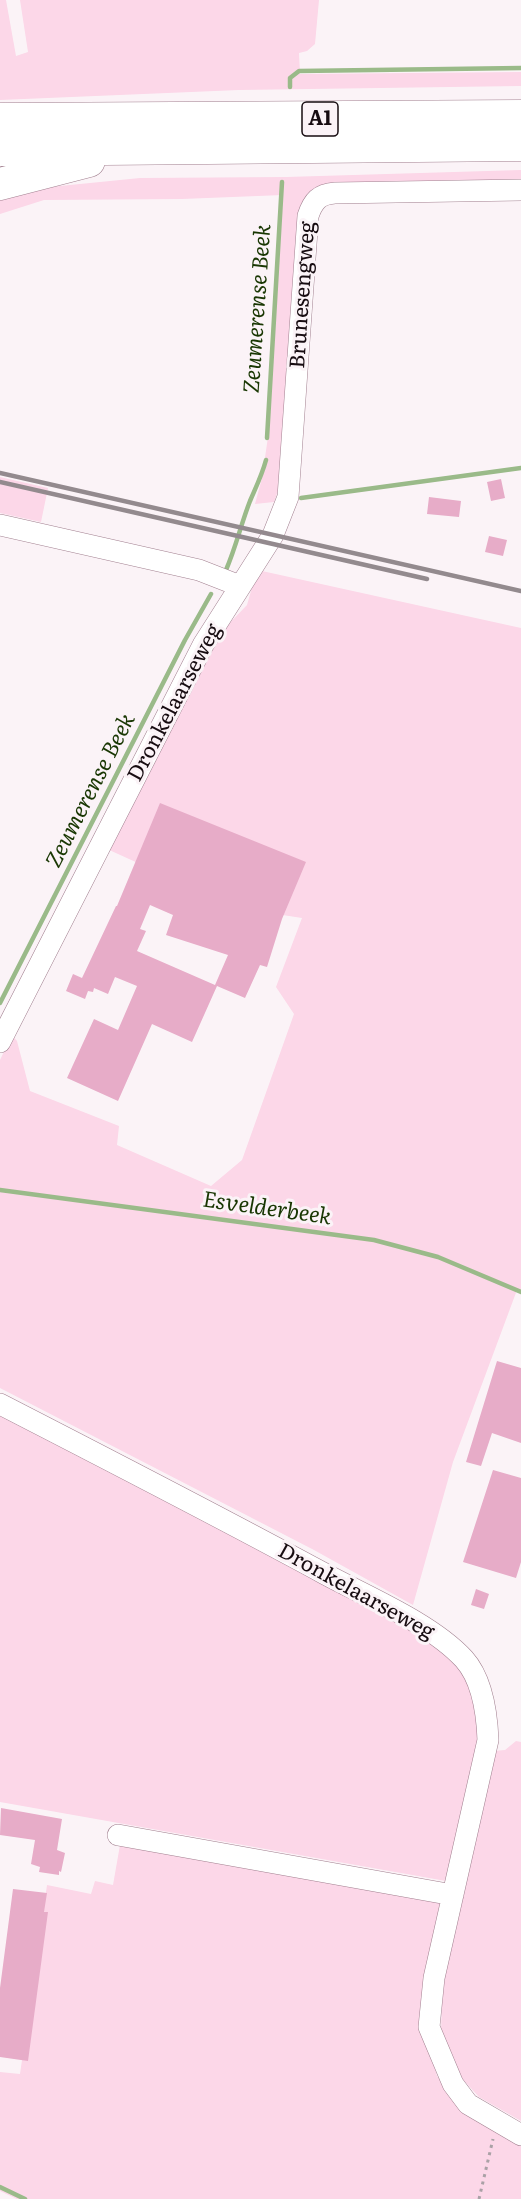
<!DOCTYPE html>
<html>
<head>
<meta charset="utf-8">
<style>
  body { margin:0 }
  canvas { display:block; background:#fbf3f7 }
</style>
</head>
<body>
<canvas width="521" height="2199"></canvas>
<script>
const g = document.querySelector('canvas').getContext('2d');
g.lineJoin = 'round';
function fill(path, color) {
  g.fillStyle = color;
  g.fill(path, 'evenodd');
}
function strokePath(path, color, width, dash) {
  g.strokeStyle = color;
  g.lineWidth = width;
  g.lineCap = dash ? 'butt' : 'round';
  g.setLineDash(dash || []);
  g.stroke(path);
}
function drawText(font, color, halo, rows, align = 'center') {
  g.font = font + ' Literata,serif';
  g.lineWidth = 6;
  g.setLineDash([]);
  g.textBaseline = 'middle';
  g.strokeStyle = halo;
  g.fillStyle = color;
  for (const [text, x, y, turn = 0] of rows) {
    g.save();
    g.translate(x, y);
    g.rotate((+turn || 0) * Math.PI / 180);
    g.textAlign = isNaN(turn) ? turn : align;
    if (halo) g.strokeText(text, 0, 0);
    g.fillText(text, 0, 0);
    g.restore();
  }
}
const green = new Path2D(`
  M0,0H6L16,56L28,52L20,0H319L315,44L307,51L299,53L300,74L521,72V86L239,90L0,100Z
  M521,170V185L311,194L281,482L274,502L255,504L262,478L269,430L283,195L182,199L44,200L0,214V192L140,178L286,177Z
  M0,477L48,488L41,522L0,513Z
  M262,571L521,628V1291L517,1290L453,1462L413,1605L314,1550L0,1388V1060L12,1035L17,1041L30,1091L119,1126L117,1145L211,1186L242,1160L294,1014L276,987L302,918L237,908L107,849L221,632L247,605L253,584Z
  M0,1414L420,1635L456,1661L472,1686L479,1741L446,1881L0,1802Z
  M516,1741L521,1742V2121L479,2097L455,2071L441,2031L443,1966L493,1751L505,1750Z
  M120,1845L441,1901L423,2027L437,2076L452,2095L521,2139V2199H17L0,2191V2072L20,2074L47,1885L91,1894L95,1881L113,1885Z`);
const stream = new Path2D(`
  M290,87V78L299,71L521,68
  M267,438L282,182
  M301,498L521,468
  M226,570C236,547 241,524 250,501C256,487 262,475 266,460
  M0,1003L185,640L211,594
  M0,1190L374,1240L438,1257L521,1292
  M0,2187L25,2199`);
const building = new Path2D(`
  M501,479L505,498L491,501L487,482Z
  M429,497L461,501L459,517L427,514Z
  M489,536L507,540L503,556L485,552Z
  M160,803L306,862L282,919L267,967L260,965L245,998L217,986L192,1042L152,1024L118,1101L67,1078L94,1019L118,1030L137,986L115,977L108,994L94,988L93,992L88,991L85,999L66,991L73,974L82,978L116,906H117ZM150,905L173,915L166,935L228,955L215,985L137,951L146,931L140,929Z
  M497,1361L521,1368V1443L492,1433L481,1466L466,1462Z
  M493,1470L521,1478V1562L516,1578L463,1562Z
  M476,1589L489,1594L484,1609L471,1605Z
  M1,1808L62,1819L57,1850L65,1853L61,1872L59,1871V1875L39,1872L40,1867L31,1864L35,1840L0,1835Z
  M13,1889L47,1893L44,1912H48L28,2061L0,2057V1988Z`);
const path = new Path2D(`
  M479,2199L493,2139`);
const minor = new Path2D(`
  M0,525L199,570L240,586
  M0,1042L203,645L273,535L288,497L308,216C313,201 319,194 335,193L521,190
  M0,1404C109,1460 218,1516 325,1574C368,1597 432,1624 464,1659C482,1679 487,1714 488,1740L434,1978L429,2027L453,2084L468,2104L521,2135
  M118,1835L453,1895`);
const highway = new Path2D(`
  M0,119L521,116
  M0,150L521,145
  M0,184L89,161`);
const rail = new Path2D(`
  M0,473L521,591
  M0,482L427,579`);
const shields = [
  [320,119,36]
];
const shieldNames = [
  ["A1",320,119]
];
const streetNames = [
  ["Brunesengweg",303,295,-86],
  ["Dronkelaarseweg",175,703,-62],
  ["Dronkelaarseweg",356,1592,29]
];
const waterNames = [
  ["Zeumerense Beek",258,309,-86],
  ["Zeumerense Beek",91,791,-63],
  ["Esvelderbeek",267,1209,8]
];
fill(green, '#fcd7e8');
strokePath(stream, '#9aba89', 4.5);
fill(building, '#e7acc8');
strokePath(minor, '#a28090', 22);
strokePath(highway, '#a28090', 33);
strokePath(path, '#aaa1a6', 3, [3, 4.5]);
strokePath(minor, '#fff', 21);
strokePath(highway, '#fff', 32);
strokePath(rail, '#938a8e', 4.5);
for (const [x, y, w] of shields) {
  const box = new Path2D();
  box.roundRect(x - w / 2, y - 17, w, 34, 4.5);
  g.fillStyle = '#fbf3f7';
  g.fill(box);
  strokePath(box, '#170c11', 1.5);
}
drawText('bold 20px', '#170c11', null, shieldNames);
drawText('21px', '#170c11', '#fbf3f7', streetNames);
drawText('italic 22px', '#193703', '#fbf3f7', waterNames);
</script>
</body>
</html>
